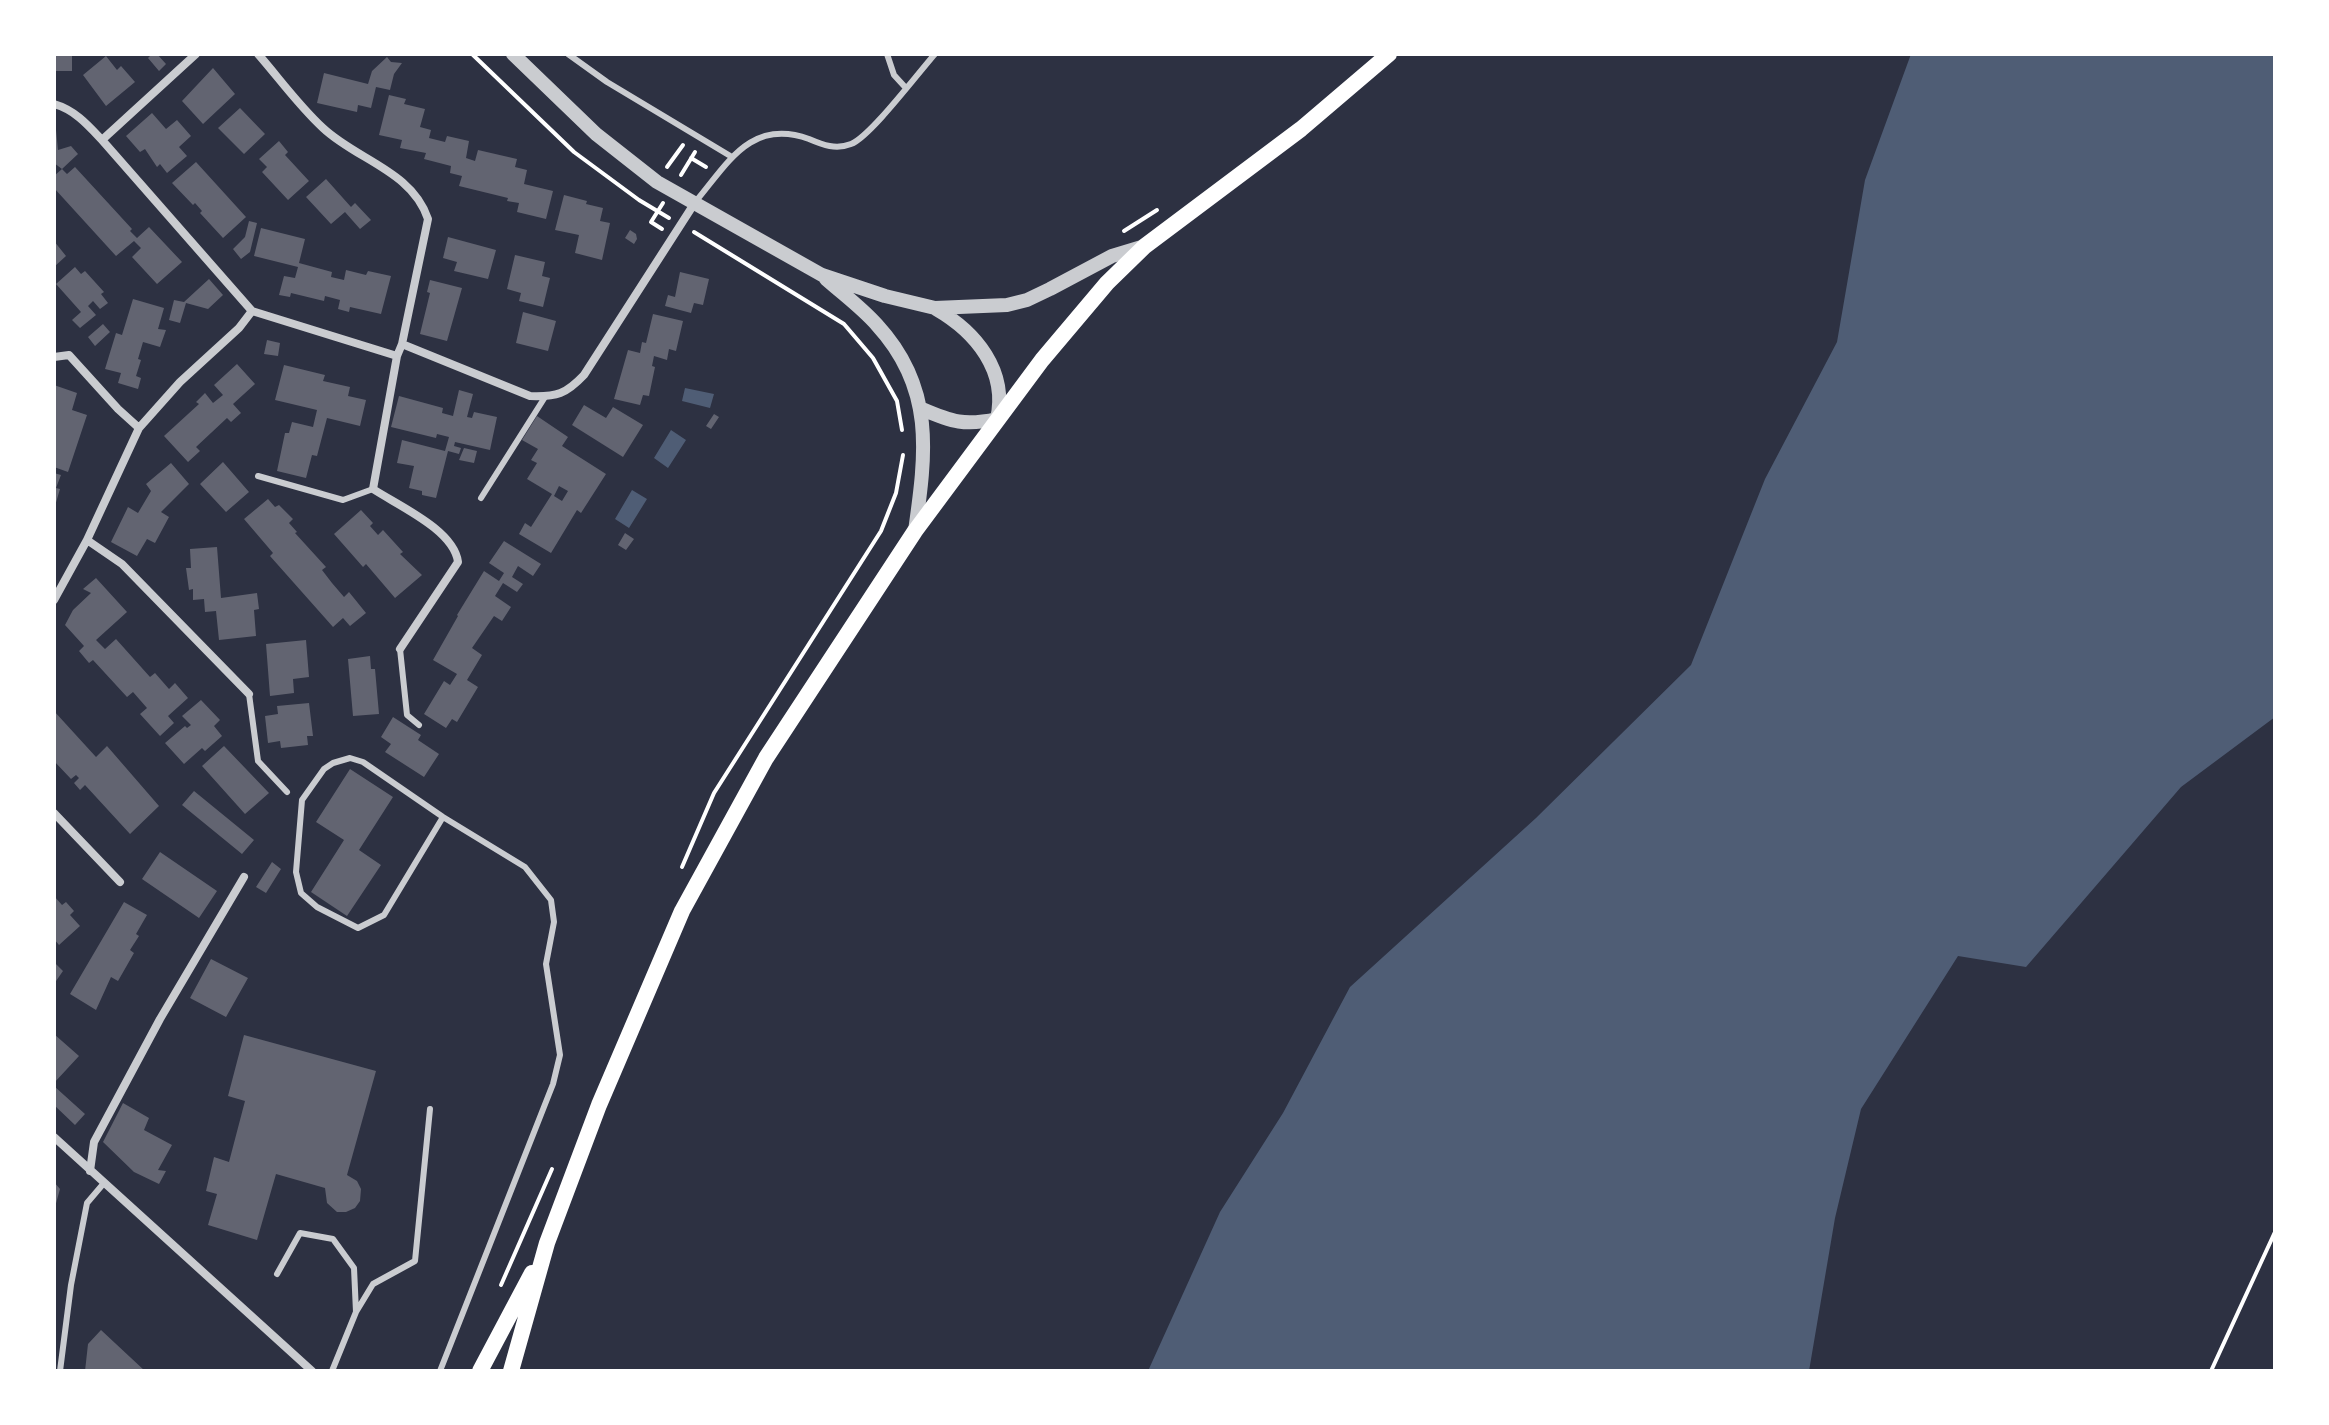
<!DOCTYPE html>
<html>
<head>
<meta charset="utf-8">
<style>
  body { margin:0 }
  #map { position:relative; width:2329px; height:1425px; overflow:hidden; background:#2d3142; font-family:"Titillium Web",sans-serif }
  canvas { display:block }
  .frame { position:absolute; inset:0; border:56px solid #fff; pointer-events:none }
</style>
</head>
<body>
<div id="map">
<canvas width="2329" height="1425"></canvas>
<div class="frame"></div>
</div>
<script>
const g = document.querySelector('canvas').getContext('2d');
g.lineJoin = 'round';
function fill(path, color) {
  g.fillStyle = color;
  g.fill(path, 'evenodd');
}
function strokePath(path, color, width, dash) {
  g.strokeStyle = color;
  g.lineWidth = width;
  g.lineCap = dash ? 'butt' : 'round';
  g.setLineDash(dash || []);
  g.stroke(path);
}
const water = new Path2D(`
  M1911,54H2275V717L2181,787L2026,967L1958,956L1861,1109L1835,1218L1809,1371H1148L1220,1212L1283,1113L1350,987L1536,818L1691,665L1765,479L1837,342L1865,180Z
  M685,388L714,394L710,408L682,401Z
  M671,430L686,440L668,468L654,458Z
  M632,490L647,499L629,528L615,519Z`);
const building = new Path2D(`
  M54,54H72V71H54Z
  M152,54H157L166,64L159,71L148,58Z
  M106,56L117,70L121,66L135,82L106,106L83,75Z
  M387,57L391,62L402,63L394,74L390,90L376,87L371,108L358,105L357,112L317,103L324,73L368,84L372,71Z
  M213,68L235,94L203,124L182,101Z
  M389,95L406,99L404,104L425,109L420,127L431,130L429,138L445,142L447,136L469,141L466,158L475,161L478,150L517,159L515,167L527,170L524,184L553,191L546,219L517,212L519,203L507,201L508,198L459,186L462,176L450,173L451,166L424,159L426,153L400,148L402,140L379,135Z
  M240,108L265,134L244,154L218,128Z
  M152,113L166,129L177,120L191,136L179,147L187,156L167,173L160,164L157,167L145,149L140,152L126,136Z
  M54,130H56L58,150L71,146L78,154L62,169L67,174L75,167L132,229L130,231L137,238L149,227L182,262L157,284L132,257L141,248L134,241L116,256L54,188V176L62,169L54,163Z
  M279,141L288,152L285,155L309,181L288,200L262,172L267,167L259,159Z
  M196,162L246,217L223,238L200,213L202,211L195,203L193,205L172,183Z
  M326,179L351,207L355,203L371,220L360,229L345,212L331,224L306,197Z
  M564,195L587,201L586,204L603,208L600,221L610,223L602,260L575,253L579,235L555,230Z
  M249,221L257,223L250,252L241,259L233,249L245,237Z
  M261,228L305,239L299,263L332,272L331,277L344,280L346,270L366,275L368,271L391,276L381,314L350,307L349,312L338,309L340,300L325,296L324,301L291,293L290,297L279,295L284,276L295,278L298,267L254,256Z
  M630,230L636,234L637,239L634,244L625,238Z
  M448,237L496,250L488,279L454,271L457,262L443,258Z
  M54,241L66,256L54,267Z
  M515,255L545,262L542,276L550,278L543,307L519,301L521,293L507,289Z
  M75,267L81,274L85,271L104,292L101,294L108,303L100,309L93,301L88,306L96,315L80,328L72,320L81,312L56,284Z
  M680,272L709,279L703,305L694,303L691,313L665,306L668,295L675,297Z
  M209,279L223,295L208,309L186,303L180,323L169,320L174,300L184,302Z
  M430,280L462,288L447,341L420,334L430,293L427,292Z
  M133,299L164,308L158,329L166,330L160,347L143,342L138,359L141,360L136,376L141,378L138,389L118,383L121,373L105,369L116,333L122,335Z
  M523,312L556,321L548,351L516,343Z
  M653,314L683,321L676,351L669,349L667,360L654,356L652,366L655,367L649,396L643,395L640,405L614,399L628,350L640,353L642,342L646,343Z
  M103,324L110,332L95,346L88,337Z
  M267,340L280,343L278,356L264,354Z
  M237,364L255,384L233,404L241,413L231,422L227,418L196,447L200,451L188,462L164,436L199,404L196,402L205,393L213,403L223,395L214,385Z
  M284,365L325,375L323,381L350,387L348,396L366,400L360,426L327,418L317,456L312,455L306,478L277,471L285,433H289L292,422L313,427L317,410L275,400Z
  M54,385L77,393L72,410L87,415L68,472L54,467Z
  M459,390L473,394L467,417L472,418L474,412L497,417L490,450L455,442L454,446L461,448L459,454L448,451L436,498L422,495V491L409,488L414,466L397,463L402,440L445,451L449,437L437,434L436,438L391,427L399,396L443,408L442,413L453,416Z
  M584,405L606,418L613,407L643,425L623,457L572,425Z
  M714,414L719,417L711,429L706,426Z
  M537,416L568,437L562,446L606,474L581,513L577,510L551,553L519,534L525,523L531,527L552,494L527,479L537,463L531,460L538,449L522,440ZM559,486L568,491L562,501L554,496Z
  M464,448L477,451L474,463L459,460Z
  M223,462L249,492L226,512L200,484Z
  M171,463L189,484L161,512L169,517L155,543L147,539L137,556L111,542L128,507L138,513L151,491L146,484Z
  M54,473L61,475L56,488L60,489L55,506Z
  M268,499L275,507L279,505L293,519L289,523L297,532L295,533L326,567L322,570L332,583L344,597L349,592L366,613L350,626L343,618L333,627L270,556L273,553L244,519Z
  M361,510L373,523L370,526L378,535L383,530L403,552L400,554L422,575L395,598L366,564L363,567L334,534Z
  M625,533L634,539L626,550L618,545Z
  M504,541L541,564L533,576L518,566L512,577L523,584L517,592L503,583L495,596L511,607L502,621L494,616L472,648L482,655L467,680L478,687L457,722L452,719L446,728L424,714L444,681L450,685L457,674L433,660L458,616L457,615L484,571L499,581L504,573L489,563Z
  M217,547L221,598L257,593L259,609L254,610L256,636L219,640L216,611L205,612L204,599L193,600V589L189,590L186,568H191L190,549Z
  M96,578L127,612L96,640L105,649L116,639L150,677L155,673L169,689L175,683L188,698L168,716L174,723L160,736L140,714L147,708L133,692L127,697L93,660L89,663L79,651L84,646L65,625L73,610L91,593L83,589Z
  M306,640L309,677L293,679L294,693L270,696L266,644Z
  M370,656L371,669H375L379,714L353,716L348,659Z
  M201,700L220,720L214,726L222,736L205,751L202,748L184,764L165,743L185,726L187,728L191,725L182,716Z
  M309,703L313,736H307L308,745L281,748L280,741L268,743L265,716L278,714L277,706Z
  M54,711L96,757L107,746L159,806L130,834L85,785L80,790L74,783L79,778L76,775L71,779L54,761Z
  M393,717L421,735L418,740L439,754L424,777L385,752L391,744L381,737Z
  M224,746L269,793L245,814L202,766Z
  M350,769L393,797L359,850L381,865L347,916L311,892L344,840L316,822Z
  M194,791L254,840L242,854L182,805Z
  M160,852L217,891L199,918L142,879Z
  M272,862L281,869L266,893L256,887Z
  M54,896L62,905L66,902L74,911L70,915L80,926L59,945L54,939Z
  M124,902L147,915L136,934L139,936L130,950L134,953L118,981L111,977L96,1010L70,994Z
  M211,959L248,978L226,1017L190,998Z
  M54,962L63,971L54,984Z
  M54,1034L79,1056L54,1083Z
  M244,1035L376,1071L347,1175L357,1181L361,1189L360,1201L355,1208L346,1212H337L327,1203L325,1188L276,1174L257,1240L208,1225L217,1194L206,1191L214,1157L229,1162L245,1101L228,1096Z
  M54,1086L85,1114L75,1125L54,1105Z
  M123,1103L149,1118L144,1130L172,1145L158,1170L166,1171L159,1184L134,1172L103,1142Z
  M54,1182L60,1189L55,1207H54Z
  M101,1330L145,1371H85L88,1344Z`);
const path = new Path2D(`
  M472,54L574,152L639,200L669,218
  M691,158L706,167
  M667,167L683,145
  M681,175L695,152
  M662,229L651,222L663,203
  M1124,231L1157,210
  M694,232L844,324L873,358L897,401L902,430
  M682,867L714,793L881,531L896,493L903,455
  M501,1285L552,1169
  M2211,1371L2275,1232`);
const service = new Path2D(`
  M568,54L607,82L732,157
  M887,54L894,75L905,87
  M696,201C728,163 751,118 809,139C823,145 836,150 851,144C870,137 918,73 935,54
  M258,476L343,500L373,489
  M481,498L545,397
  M400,649L407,715L419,725
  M249,694L258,761L287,792
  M277,1274L300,1233L333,1239L354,1268L356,1312L332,1371
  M356,1312L373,1284L415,1261L430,1109
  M60,1371L71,1285L87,1203L104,1183
  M440,1371L553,1084L560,1055L546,964L554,922L551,900L525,867L443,817L363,762L350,758L333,763L324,769L302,800L296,872L301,893L317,907L358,928L384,915L443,817`);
const minor = new Path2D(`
  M258,54C279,78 299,106 323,128C357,160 412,171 428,219L402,344
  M54,104C75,110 88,125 102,140L252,311
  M102,140L196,54
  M397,356L373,489C399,506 454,530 458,562L400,649
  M54,357L69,355L118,409L139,428
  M87,540L122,564L249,694
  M54,600L87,540L139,428L180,382L239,328L252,311L397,356L402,344L530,396C557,397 566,394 584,375L694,204
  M54,813L120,882
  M54,1137L312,1371
  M90,1171L94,1142L160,1019L244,877`);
const tertiary = new Path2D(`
  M513,54L596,134L657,182L822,275L885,296L935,308L1007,305L1027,300L1050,289L1112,256L1145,246
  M826,279C843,294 862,308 877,325C935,388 926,453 915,531
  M922,409C952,422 965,426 997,419C1008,371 976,332 936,309`);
const secondary = new Path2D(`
  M480,1371L532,1273
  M511,1371L547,1243L599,1105L682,911L766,758L915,531L1042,360L1107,283L1145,246L1301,129L1389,54`);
fill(water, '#4f5d75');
fill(building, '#626471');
strokePath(path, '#fff', 4);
strokePath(service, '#caccd0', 6);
strokePath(minor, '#caccd0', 8);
strokePath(tertiary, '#caccd0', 14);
strokePath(secondary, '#fff', 16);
</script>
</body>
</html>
